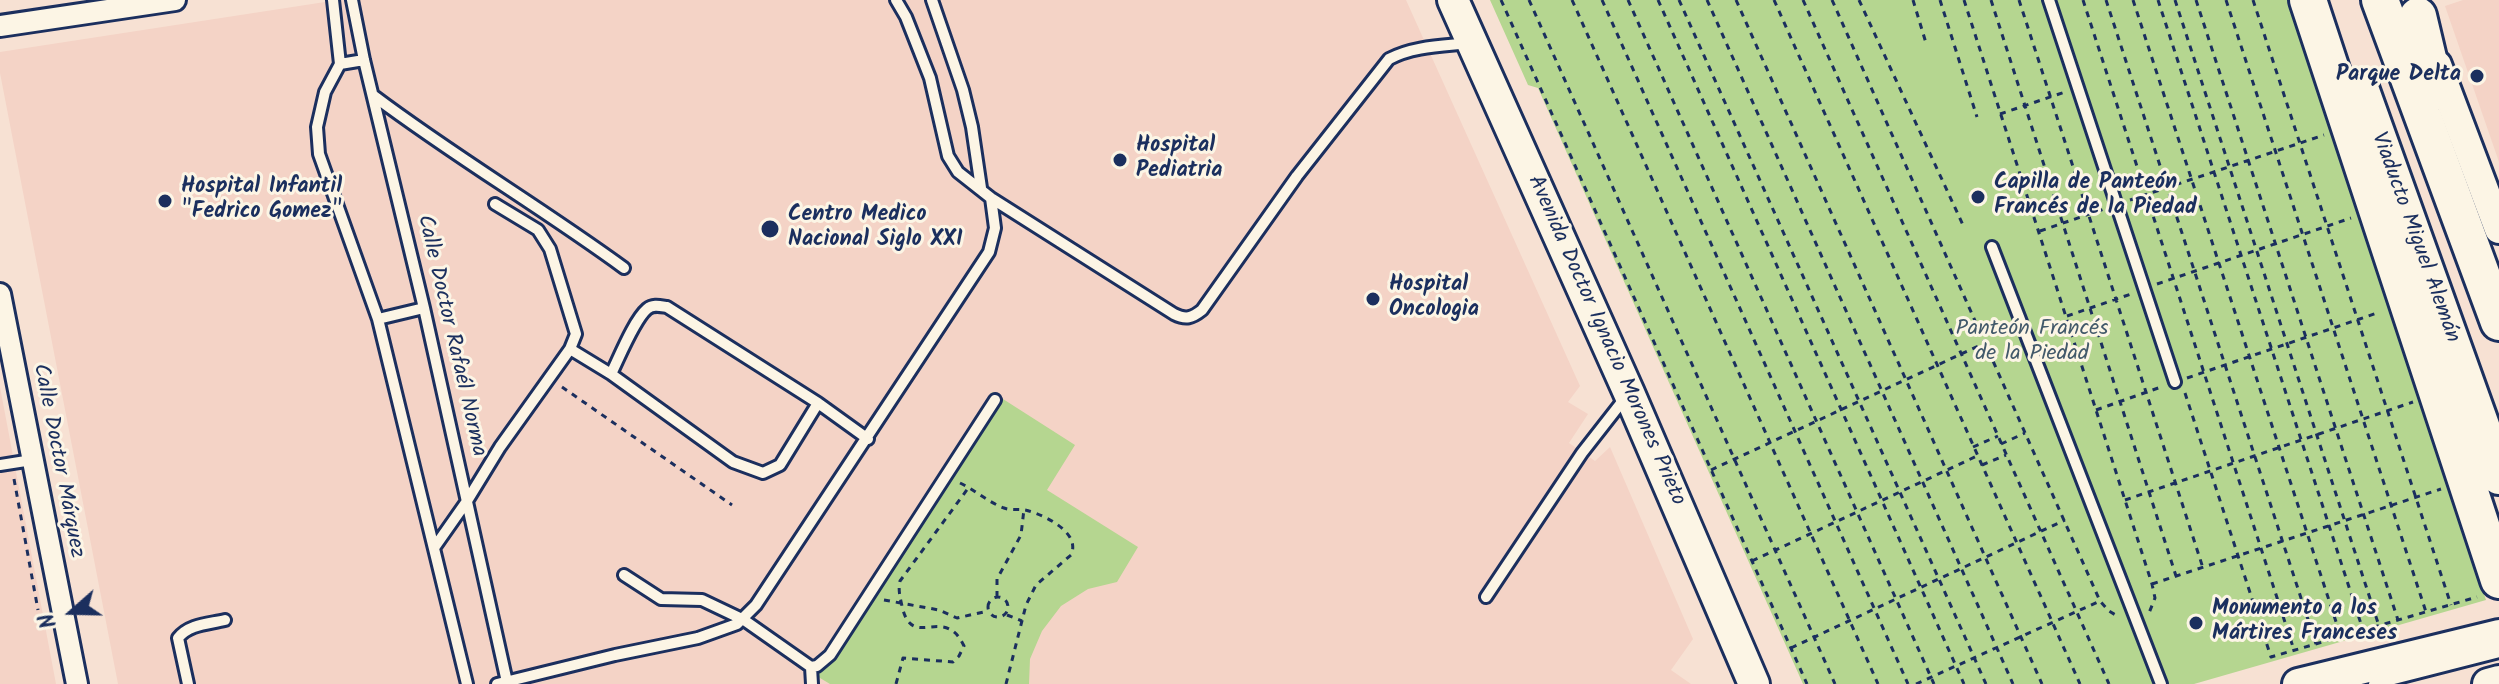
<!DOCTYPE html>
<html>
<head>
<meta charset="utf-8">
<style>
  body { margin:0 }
  #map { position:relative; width:2499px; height:684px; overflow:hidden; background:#f7e1d3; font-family:Kalam,sans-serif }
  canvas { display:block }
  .north { position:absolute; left:32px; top:572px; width:80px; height:80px; -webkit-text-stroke:6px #fcf5e5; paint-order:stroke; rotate:250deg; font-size:22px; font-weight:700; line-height:32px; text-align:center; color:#1b2f5e }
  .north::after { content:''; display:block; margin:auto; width:28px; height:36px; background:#1b2f5e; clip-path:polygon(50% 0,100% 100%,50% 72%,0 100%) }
</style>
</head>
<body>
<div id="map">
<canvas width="2499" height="684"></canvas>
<div class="north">N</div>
</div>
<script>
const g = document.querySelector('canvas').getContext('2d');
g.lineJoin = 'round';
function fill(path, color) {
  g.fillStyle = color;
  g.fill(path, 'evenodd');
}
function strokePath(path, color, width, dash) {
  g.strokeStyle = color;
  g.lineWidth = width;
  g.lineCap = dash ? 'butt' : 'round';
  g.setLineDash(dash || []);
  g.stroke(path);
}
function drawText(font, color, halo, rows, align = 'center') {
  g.font = font + ' Kalam,sans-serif';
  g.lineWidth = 6;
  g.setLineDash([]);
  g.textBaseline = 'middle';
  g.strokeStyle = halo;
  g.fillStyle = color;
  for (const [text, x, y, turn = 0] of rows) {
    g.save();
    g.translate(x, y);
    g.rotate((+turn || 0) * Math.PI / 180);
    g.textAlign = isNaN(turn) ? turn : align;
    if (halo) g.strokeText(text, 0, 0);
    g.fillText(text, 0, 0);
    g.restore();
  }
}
const built = new Path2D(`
  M338,0H1406L1580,386L1568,402L1588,414L1569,443L1595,461L1610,447L1693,639L1671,670L1691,684H118L0,73V52Z
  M2463,0H2499V162L2445,6Z
  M0,387L56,684H0Z`);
const green = new Path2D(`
  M1490,0H2293L2486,600L2194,684H1803L1538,88L1528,85Z
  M992,392L1075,445L1047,490L1138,547L1117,582L1088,589L1061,606L1042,631L1030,659L1029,684H830L815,675L870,594Z`);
const path = new Path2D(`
  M1501,0L1807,684
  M1529,0L1835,684
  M1572,0L1878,684
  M1602,0L1908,684
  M1628,0L1934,684
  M1658,0L1964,684
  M1679,0L1986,684
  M1707,0L2013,684
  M1736,0L2042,684
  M1774,0L2080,684
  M1803,0L2109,684
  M1832,0L2100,601L2109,611L2119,617
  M1859,0L1963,225
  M1913,0L1926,43
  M1940,0L1977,117
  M1964,0L2152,584L2155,598L2149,613
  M1991,0L2176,576
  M2019,0L2203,568
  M2083,0L2294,650
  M2106,0L2316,644
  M2133,0L2341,637
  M2158,0L2363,630
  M2175,0L2379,626
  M2196,0L2398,620
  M2226,0L2426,612
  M2253,0L2451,605
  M2000,114L2065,92
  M2130,200L2324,135
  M2040,231L2104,209
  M2157,284L2351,218
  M2067,316L2131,294
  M2187,378L2380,312
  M562,387L732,505
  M2185,393L2271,657L2477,597
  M2096,410L2161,387
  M2001,444L2025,433
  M1973,447L1998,436
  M1982,465L2006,455
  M1711,470L1985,343
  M14,479L38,610
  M960,483C975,490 988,502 1004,508C1012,511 1021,508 1029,511C1046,516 1081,533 1071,555L1036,585L1026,605L1006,684
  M2125,500L2413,402
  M1752,561L1977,456
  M2152,584L2441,489
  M988 607a10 10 0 1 1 20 0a10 10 0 1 1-20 0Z
  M997,597V579L1021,535L1024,509
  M884,600L939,610L957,618L988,611
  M1007,615L1022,621
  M1791,648L2065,520
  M896,684L903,658L953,662L959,656L964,646C944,603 912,652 902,606C900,597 898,590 900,581L969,487
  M1916,684L2100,601`);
const lane = new Path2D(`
  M333,0L340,64L325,92L317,127L319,154L378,319L467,684
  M352,0L364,60L424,308L507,682
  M896,0L906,17L930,78L948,156L958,172L991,198L1174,314C1186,320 1192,318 1202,310L1297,176L1389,59C1413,46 1443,46 1470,43
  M932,0L963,90L972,127L981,188
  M2049,0L2175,382
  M340,64L364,60
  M374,96C455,157 542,208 624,268
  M1992,247L2161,684
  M378,319L424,308
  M570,349L611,374L733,462L763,473L780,465L818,403L667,307C660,306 653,304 647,309C634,320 619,358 611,374
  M818,403L868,439
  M0,465L32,460
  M434,548L467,501L500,447L570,349L576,334L550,249L538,230L495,204
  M624,575L661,599L702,600L744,620L811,667L817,666L830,655L995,400
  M1486,597L1582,453L1625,398
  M811,667L812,684
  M188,684L178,638C189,624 208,624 225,620
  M497,684L615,655L698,638L737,624L756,605L989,252L995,228L991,198
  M2374,684L2499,652`);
const street = new Path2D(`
  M0,26L175,0
  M0,294L77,684`);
const secondary = new Path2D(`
  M2437,65L2499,229`);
const primary = new Path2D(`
  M1453,0L1629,393L1754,684
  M2298,684L2499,635
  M2488,684L2499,681`);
const highway = new Path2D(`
  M2308,0L2499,580
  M2380,0L2499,322
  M2418,16L2436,92
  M2360,88L2499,476`);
const markers = [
  [2477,76,8,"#1b2f5e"],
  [1120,160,8,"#1b2f5e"],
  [1978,197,8,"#1b2f5e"],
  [165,201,8,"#1b2f5e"],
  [770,229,10,"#1b2f5e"],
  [1373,299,8,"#1b2f5e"],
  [2196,623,8,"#1b2f5e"]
];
const poiNames = [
  ["Parque Delta",2461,76,"right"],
  ["Hospital",1136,147],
  ["Pediatria",1136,172],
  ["Capilla de Panteón",1994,184],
  ["Francés de la Piedad",1994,209],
  ["Hospital Infantil",181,188],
  ["\"Fedrico Gomez\"",181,213],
  ["Centro Medico",788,216],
  ["Nacional Siglo XXI",788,241],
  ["Hospital",1389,286],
  ["Oncologia",1389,311],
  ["Monumento a los",2212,610],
  ["Mártires Franceses",2212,635]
];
const streetNames = [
  ["Viaducto Miguel Alemán",2414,238,70],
  ["Calle Doctor Rafaél Norma",450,336,77],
  ["Avenida Doctor Ignacio Morones Prieto",1605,341,66],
  ["Calle Doctor Márquez",57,461,79]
];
const parkNames = [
  ["Panteón Francés",2032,330],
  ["de la Piedad",2032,355]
];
fill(built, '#f4d3c6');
fill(green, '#b5d690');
strokePath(lane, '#1b2f5e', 16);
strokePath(street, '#1b2f5e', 26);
strokePath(secondary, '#1b2f5e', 34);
strokePath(primary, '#1b2f5e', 36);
strokePath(highway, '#1b2f5e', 42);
strokePath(path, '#1b2f5e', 3, [6, 6]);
strokePath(lane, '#fcf5e5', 10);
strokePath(street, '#fcf5e5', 20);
strokePath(secondary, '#fcf5e5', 28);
strokePath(primary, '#fcf5e5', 30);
strokePath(highway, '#fcf5e5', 36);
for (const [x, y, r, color] of markers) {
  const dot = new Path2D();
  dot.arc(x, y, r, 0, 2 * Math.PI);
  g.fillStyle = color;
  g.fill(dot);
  strokePath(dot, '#fcf5e5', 3);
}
drawText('bold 22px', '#1b2f5e', '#fcf5e5', poiNames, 'left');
drawText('22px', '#1b2f5e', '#fcf5e5', streetNames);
drawText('22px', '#42596a', '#fcf5e5', parkNames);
</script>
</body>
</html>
